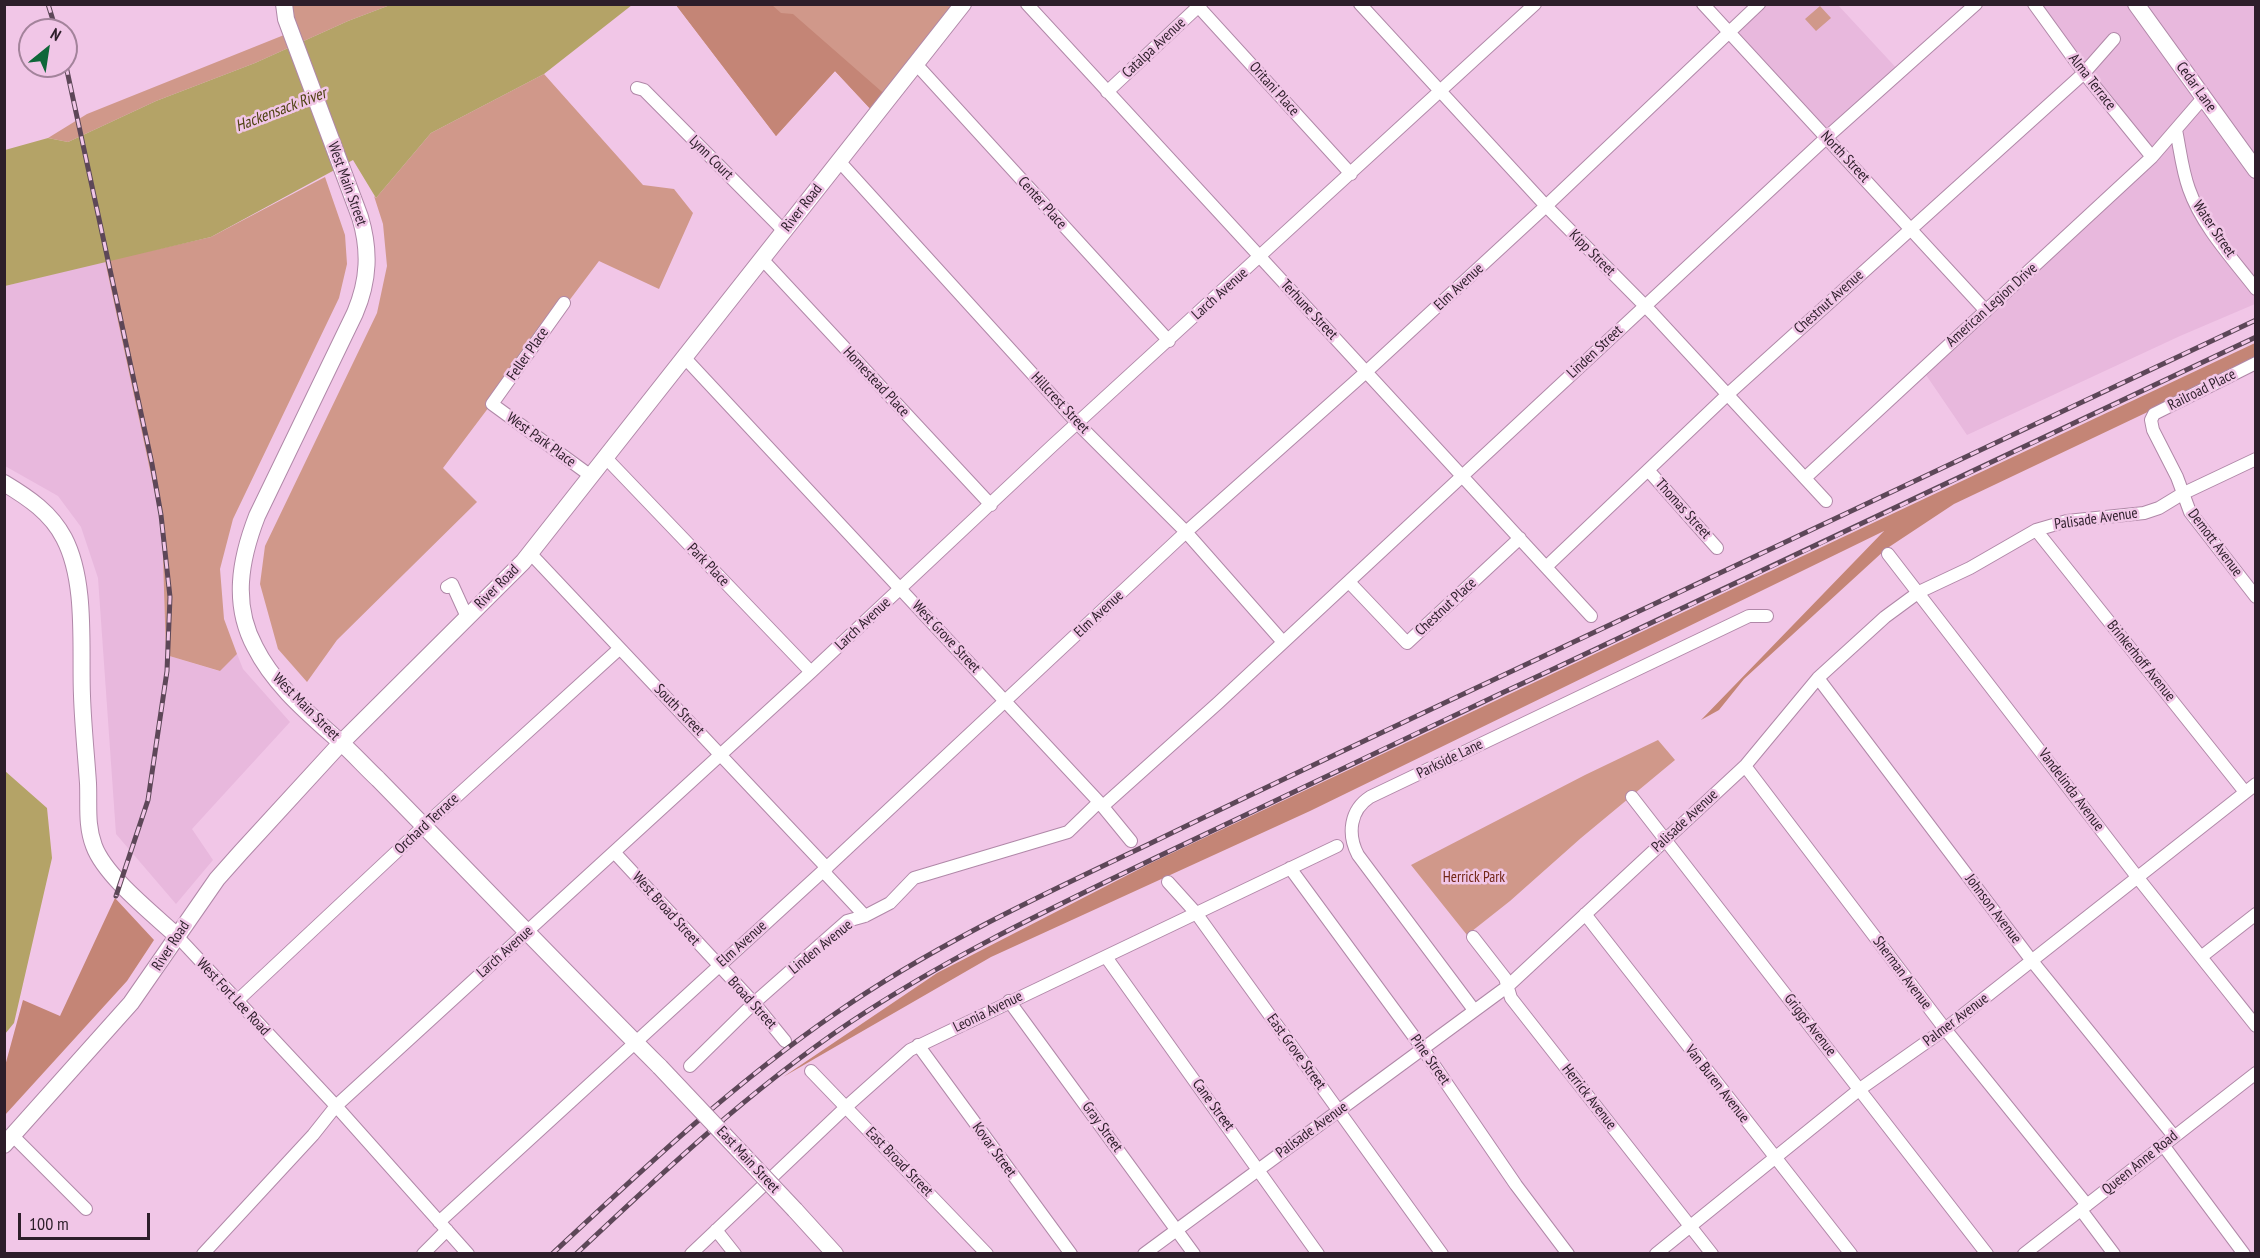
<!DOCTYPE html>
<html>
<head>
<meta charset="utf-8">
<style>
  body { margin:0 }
  #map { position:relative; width:2260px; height:1258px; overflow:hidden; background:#f1c6e7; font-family:"PT Sans Narrow",sans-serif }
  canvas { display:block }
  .frame { position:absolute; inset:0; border:6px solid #2d1e2a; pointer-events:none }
  .north { position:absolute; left:18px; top:18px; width:60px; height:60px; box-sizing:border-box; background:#f1c6e7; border:2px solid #a3839b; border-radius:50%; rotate:30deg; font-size:16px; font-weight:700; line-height:24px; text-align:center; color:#2d1e2a }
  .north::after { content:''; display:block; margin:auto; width:21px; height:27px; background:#0f6739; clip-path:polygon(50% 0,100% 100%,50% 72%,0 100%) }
  .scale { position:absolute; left:18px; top:1213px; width:132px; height:27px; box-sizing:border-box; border:3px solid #2d1e2a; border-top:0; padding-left:8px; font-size:18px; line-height:21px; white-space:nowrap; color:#2d1e2a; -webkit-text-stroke:4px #f1c6e7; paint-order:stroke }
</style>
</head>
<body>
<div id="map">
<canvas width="2260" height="1258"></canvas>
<div class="frame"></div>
<div class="north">N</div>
<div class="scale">100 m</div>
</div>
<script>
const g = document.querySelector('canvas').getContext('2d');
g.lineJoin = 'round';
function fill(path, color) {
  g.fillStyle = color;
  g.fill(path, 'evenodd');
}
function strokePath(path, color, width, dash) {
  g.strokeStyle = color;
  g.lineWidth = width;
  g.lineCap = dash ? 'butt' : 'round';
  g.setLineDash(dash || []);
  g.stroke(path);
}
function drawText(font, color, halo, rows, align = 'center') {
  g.font = font + ' "PT Sans Narrow",sans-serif';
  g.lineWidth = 5;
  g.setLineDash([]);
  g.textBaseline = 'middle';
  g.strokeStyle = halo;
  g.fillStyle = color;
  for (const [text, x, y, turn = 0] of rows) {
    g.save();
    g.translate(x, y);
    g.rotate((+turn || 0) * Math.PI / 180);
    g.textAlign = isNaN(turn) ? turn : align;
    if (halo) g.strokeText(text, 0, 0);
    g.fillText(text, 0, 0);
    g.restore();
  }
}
const built = new Path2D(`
  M1759,5H1838L1900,72L1826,138L1728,32Z
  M2034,5H2255V304L2180,336L1967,435L1922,369L2152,157Z
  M105,261L162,526L166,655L219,671L237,654L243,669L290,722L192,829L213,860L176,904L116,834L98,578L81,527L58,496L5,466V286Z`);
const green = new Path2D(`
  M284,5H390L348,21L255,63L156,101L68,142L48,138L87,114L294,31Z
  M676,5H963L876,115L835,71L776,136Z
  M1820,6L1831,18L1816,31L1805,19Z
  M544,74L643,185L674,189L693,213L659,289L599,261L443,468L477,502L337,640L307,682L278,649L260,584L265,546L377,313L387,266L383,224L374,196L376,198L431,133Z
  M325,177L345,235L347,264L339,298L233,519L220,569L224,619L237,654L220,671L166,655L162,526L105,261L211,237Z
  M1658,740L1675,760L1581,838L1510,901L1467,935L1411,865L1585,775Z`);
const forest = new Path2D(`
  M676,5H772L781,13L793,14L889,98L876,115L835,71L776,136Z
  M2255,343V361L1954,504L1886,549L1744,679L1719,710L1701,720L1884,531L1310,811L991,957L783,1077L937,973L1153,862Z
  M115,898L154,940L127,981L5,1115V1066L23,1000L60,1016Z`);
const water = new Path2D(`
  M390,5H632L544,74L431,133L376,198L353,160L211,237L5,286V150L48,138L68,142L156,101L255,63L348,21Z
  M5,771L47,808L52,858L14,1023L5,1034Z`);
const minor = new Path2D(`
  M1027,4L1591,616
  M1196,4L1351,174
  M1360,4L1546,206L1653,314L1826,501
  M1703,4L1986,311
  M2034,4L2084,73L2152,157
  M916,64L1169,341
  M637,88L644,90L784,231
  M1107,92L1201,4
  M2176,130C2180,149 2182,170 2189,189C2202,226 2232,258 2256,289
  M839,161L1078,424L1186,532L1283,642
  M762,259L991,505
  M564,303L492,404L591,476
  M684,357L1099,802L1131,841
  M2256,363L2154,414L2151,420L2153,430L2177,477L2190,512L2256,597
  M605,457L811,672
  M1648,470L1717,548
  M1805,478L2152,157L2203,98
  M2036,530L2245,792
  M530,553L827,868
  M1888,554L2138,878L2256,1026
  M1546,567L1727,395L2084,73L2114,39
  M1349,582L1407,643L1520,538
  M447,587L452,584L467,617
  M1818,678L2032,961L2173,1135
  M1745,766L1945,1029L2087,1205
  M1632,797L1987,1254
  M1103,806L1218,703L1826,138L1976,4
  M614,852L754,1003L785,1041
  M1290,868L1423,1049L1516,1185L1568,1254
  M823,871L865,916
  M1168,882L1196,913L1442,1254
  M1585,914L1851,1254
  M177,936L336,1106L468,1254
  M1473,937L1505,978L1511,998L1712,1254
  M1106,957L1318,1254
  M2201,957L2256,914
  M237,1001L424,826L619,649
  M1009,1001L1194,1254
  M1474,1010L1358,855C1347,834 1350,810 1370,797L1749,616H1767
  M918,1045L1071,1254
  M690,1066L754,1003L847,921L865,916L890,903L914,878L1068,832L1099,802
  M811,1071L987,1254
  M13,1136L86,1209
  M2163,1145L2244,1254
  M2081,1210L2114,1254
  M439,1222L823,871L1186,532L1366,372L1546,206L1759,4
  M716,1230L735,1254
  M203,1254L313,1135L336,1106L811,672L1052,446L1535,4
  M423,1254L447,1230
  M691,1254L846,1107L910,1050L1337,846
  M1144,1254L1508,986L1745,766L1818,678L1885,617L1919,592L1970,568L2036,530L2067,521L2144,513L2159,508L2182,494L2256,459
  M1656,1254L1860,1089L1945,1029L2256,784
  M2024,1254L2256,1073`);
const major = new Path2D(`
  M284,4L286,19L360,217C370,250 369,280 355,313L257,516C240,560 232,604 255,647C274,685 308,713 339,741C353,753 365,767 378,779C472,875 565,972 660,1067
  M2136,4L2256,170
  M4,483C29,498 51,513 64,538C87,582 80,648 82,696C83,725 86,754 88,783C89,805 86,825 94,846C105,876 152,913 177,936
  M4,1145L131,1003L217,879L241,852L341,743L523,562L963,4
  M795,1210L835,1254`);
const rail = new Path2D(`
  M48,4L56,30
  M66,66L152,464L161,515L170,597L167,671L148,800L116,896
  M552,1254C643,1169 734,1083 836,1013C934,945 1040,896 1147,845C1268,786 1389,729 1510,672C1759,555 2007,437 2256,320
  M576,1254C663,1172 750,1090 849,1023C946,958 1050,909 1155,858C1271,803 1387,747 1504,692C1755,575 2005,456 2256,337`);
const majorBridge = new Path2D(`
  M660,1067L795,1210`);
const streetNames = [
  ["Catalpa Avenue",1154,48,-43],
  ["Alma Terrace",2092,82,52],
  ["Cedar Lane",2196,87,54],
  ["Oritani Place",1274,89,48],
  ["North Street",1845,157,47],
  ["Lynn Court",711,158,45],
  ["West Main Street",347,184,70],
  ["Center Place",1042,203,48],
  ["River Road",802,208,-52],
  ["Water Street",2214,229,56],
  ["Kipp Street",1592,253,45],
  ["Elm Avenue",1459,287,-43],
  ["Larch Avenue",1220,294,-42],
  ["Chestnut Avenue",1829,302,-42],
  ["American Legion Drive",1992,305,-42],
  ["Terhune Street",1309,310,47],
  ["Linden Street",1595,352,-43],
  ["Feller Place",528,354,-55],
  ["Homestead Place",876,382,47],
  ["Railroad Place",2202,390,-27],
  ["Hillcrest Street",1060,403,47],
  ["West Park Place",541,440,36],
  ["Thomas Street",1683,509,48],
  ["Palisade Avenue",2096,519,-8],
  ["Demott Avenue",2215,543,53],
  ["Park Place",708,565,46],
  ["River Road",497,587,-45],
  ["Chestnut Place",1446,607,-43],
  ["Elm Avenue",1099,614,-43],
  ["Larch Avenue",863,624,-43],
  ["West Grove Street",946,637,47],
  ["Brinkerhoff Avenue",2141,661,51],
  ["West Main Street",306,707,45],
  ["South Street",679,710,46],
  ["Parkside Lane",1450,759,-26],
  ["Vandelinda Avenue",2071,790,53],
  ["Palisade Avenue",1685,821,-43],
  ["Orchard Terrace",427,824,-43],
  ["West Broad Street",666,909,48],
  ["Johnson Avenue",1993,909,53],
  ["Elm Avenue",742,944,-42],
  ["River Road",171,946,-57],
  ["Linden Avenue",821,947,-39],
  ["Larch Avenue",505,952,-42],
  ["Sherman Avenue",1902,973,53],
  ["West Fort Lee Road",233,997,47],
  ["Broad Street",752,1003,48],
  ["Leonia Avenue",988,1012,-26],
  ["Palmer Avenue",1956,1020,-37],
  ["Griggs Avenue",1810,1025,52],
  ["East Grove Street",1296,1052,54],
  ["Pine Street",1430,1060,55],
  ["Van Buren Avenue",1717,1084,52],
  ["Herrick Avenue",1589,1097,52],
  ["Cane Street",1213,1105,54],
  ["Gray Street",1102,1127,54],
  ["Palisade Avenue",1312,1130,-36],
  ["Kovar Street",994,1150,54],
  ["East Main Street",748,1160,47],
  ["East Broad Street",899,1162,46],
  ["Queen Anne Road",2140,1163,-39]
];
const parkNames = [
  ["Herrick Park",1474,878]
];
const waterNames = [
  ["Hackensack River",281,110,-21]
];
fill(built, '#e8b8dd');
fill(green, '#d0988a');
fill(forest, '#c48576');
fill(water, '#b4a367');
strokePath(minor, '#b088a8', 14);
strokePath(major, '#b088a8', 18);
strokePath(minor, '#fff', 12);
strokePath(major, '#fff', 16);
strokePath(rail, '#5d4758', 5);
strokePath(rail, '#f1c6e7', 3, [9]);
strokePath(majorBridge, '#b088a8', 18, []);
strokePath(majorBridge, '#fff', 16);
drawText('15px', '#2d1e2a', '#f1c6e7', streetNames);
drawText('15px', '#712514', '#f1c6e7', parkNames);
drawText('italic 16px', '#504314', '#f1c6e7', waterNames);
</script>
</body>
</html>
